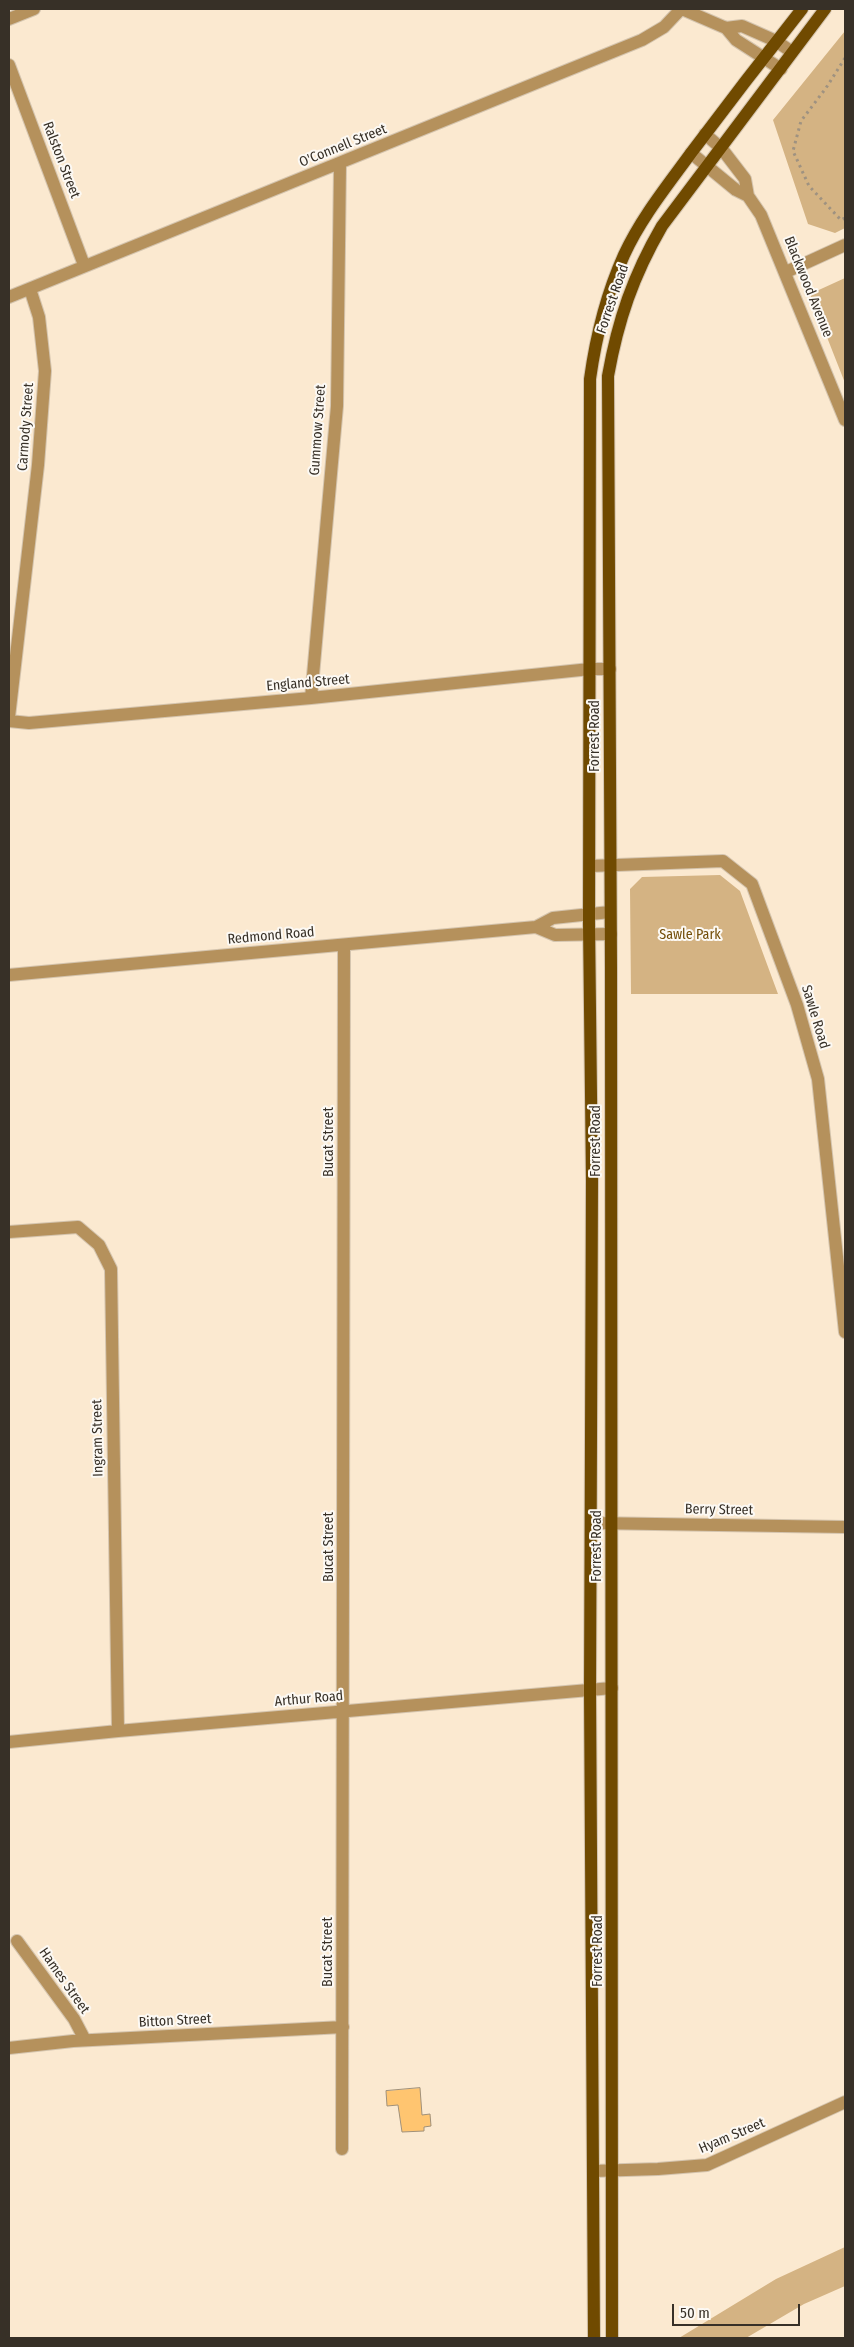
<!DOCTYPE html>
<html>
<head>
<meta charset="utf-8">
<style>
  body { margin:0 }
  #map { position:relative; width:854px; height:2347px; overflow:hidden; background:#fbe9d0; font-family:"Fira Sans Condensed",sans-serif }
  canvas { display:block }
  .frame { position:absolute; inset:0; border:10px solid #373027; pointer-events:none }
  .scale { position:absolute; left:672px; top:2304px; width:128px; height:22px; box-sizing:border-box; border:2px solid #373027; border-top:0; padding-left:6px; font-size:15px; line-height:18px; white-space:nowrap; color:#373027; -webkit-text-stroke:4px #fcf9f4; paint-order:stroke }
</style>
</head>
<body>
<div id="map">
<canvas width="854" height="2347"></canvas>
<div class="frame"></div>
<div class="scale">50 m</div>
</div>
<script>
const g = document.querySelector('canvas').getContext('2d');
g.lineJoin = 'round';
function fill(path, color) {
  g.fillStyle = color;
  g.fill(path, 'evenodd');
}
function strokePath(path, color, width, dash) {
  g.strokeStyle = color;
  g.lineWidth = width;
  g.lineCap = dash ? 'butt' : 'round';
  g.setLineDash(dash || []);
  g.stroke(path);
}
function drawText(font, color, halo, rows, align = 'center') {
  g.font = font + ' "Fira Sans Condensed",sans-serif';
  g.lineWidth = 4;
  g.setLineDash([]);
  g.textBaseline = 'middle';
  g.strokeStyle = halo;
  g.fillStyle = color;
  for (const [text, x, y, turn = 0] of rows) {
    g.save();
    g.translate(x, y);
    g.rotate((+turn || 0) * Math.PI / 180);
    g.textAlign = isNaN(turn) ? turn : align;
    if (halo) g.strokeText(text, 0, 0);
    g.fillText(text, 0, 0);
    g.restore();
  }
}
const green = new Path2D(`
  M845,31V228L835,233L808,224L773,120Z
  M845,278V383L810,294Z
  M720,875L740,891L778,994H631L630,889L642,877Z
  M845,2247V2286L804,2304L746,2338H679L776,2279Z`);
const building = new Path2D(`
  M420,2088L422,2115L430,2114L431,2126L424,2127V2131L402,2132L398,2105L387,2106L386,2091Z`);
const path = new Path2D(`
  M845,58L826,88L801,121L793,151L809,186L841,220L845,218`);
const minor = new Path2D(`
  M682,9L726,28L736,40L781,69
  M9,19L34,9
  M726,28L742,26L776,41L792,52
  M9,65L84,265
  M705,134L722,149L745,179L748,196L761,215L845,420
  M691,153L736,190L748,196
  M786,272L845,245
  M9,297L642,40L664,27L681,9
  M311,698L337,406L340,164
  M9,717L38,465L45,371L39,317L30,289
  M9,721L29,723L311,698L590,669H610
  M590,866L723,861L752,884L797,1005L818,1079L845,1332
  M536,927L555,935L611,934
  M9,975L536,927L553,918L610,912
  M9,1232L78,1227L99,1245L111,1269L118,1731
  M592,1523L845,1527
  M9,1742L118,1731L612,1688
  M17,1941L74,2019L85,2040
  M9,2048L73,2041L343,2027
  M342,2149L344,945
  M593,2171L658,2169L707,2165L845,2102`);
const major = new Path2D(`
  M594,2338L590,1690L592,1181L589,923L590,379C596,336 606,295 624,255C641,218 667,186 691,153C727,105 764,57 802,9
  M612,2338L611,967L608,376C618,320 633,276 662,226L825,9`);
const streetNames = [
  ["O'Connell Street",343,146,-22],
  ["Ralston Street",61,160,69],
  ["Blackwood Avenue",808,287,68],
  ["Forrest Road",613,299,-71],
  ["Carmody Street",26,427,-86],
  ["Gummow Street",318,430,-86],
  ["England Street",308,683,-5],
  ["Forrest Road",595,736,-90],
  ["Redmond Road",271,936,-5],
  ["Sawle Road",815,1017,73],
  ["Forrest Road",596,1141,-90],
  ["Bucat Street",329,1142,-90],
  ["Ingram Street",98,1438,-91],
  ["Berry Street",719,1510,1],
  ["Forrest Road",597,1546,-90],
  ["Bucat Street",329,1547,-90],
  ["Arthur Road",309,1699,-5],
  ["Forrest Road",598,1951,-90],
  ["Bucat Street",328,1952,-90],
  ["Hames Street",64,1981,55],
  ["Bitton Street",175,2021,-3],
  ["Hyam Street",732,2136,-23]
];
const parkNames = [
  ["Sawle Park",690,935]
];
fill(green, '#d4b383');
fill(building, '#ffc570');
strokePath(building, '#a09079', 1);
strokePath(minor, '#d4c4ae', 14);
strokePath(major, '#d4c4ae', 14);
strokePath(path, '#9f9280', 3, [2.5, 4]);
strokePath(minor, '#b5915c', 12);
strokePath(major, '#704a00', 12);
drawText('14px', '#373027', '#fcf9f4', streetNames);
drawText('14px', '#734e09', '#fcf9f4', parkNames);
</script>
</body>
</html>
